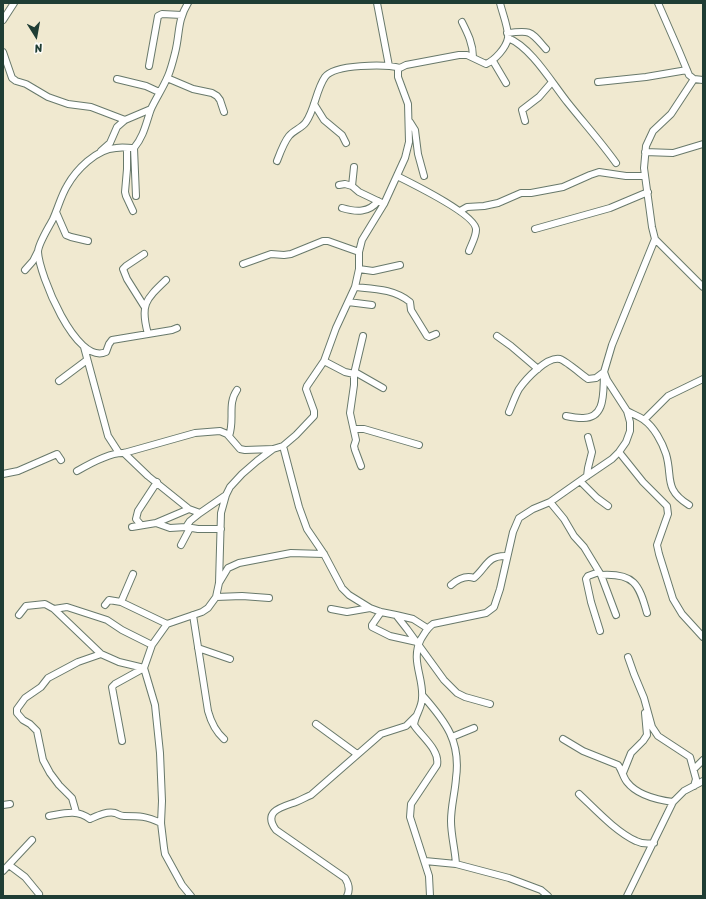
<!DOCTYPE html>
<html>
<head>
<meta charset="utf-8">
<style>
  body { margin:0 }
  #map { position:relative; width:706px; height:899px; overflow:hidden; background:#f0e9d0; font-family:Sriracha,sans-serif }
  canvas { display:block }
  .frame { position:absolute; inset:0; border:4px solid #1f3d34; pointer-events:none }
  .north { position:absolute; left:16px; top:16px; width:40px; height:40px; -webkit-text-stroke:3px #fdfcf7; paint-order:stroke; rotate:169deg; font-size:11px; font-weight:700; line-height:16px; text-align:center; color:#1f3d34 }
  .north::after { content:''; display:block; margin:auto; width:14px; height:18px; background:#1f3d34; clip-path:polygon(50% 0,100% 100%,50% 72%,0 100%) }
</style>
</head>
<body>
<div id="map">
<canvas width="706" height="899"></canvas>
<div class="frame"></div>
<div class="north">N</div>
</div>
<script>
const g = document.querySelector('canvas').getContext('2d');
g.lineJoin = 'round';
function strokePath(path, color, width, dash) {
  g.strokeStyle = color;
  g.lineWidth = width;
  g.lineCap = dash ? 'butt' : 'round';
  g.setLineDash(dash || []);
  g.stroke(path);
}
const minor = new Path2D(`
  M377,3L389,66
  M658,3L679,51L689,75L694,79L671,114L653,131L646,146L644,168L652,227L655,239L703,287
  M3,20L14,3
  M462,22C468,34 473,44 473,57
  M507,33C532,30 530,31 546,49
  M508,38C531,47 552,83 568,103C584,123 601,142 616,163
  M3,52L12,78L16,81L26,84L48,97L68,104L91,107L125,120
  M493,61L506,83
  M149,66L158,16L162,14L182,15
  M167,78L193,89L212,93L217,96L220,100L224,112
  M117,79L146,86L159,92
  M694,79L703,80
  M598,82L646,77L687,70
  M314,104L324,120L342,135L346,143
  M525,121L522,110L539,97L552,82
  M410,122L415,130L418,154L424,176
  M127,148V169L125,192L126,196L133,211
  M134,148L136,196
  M101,151L110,143L117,127L125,120L151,109
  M645,152L673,153L703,144
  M277,161C280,153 284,142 289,136C294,130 302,128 306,122C315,109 316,90 325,77C334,64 386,64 400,68
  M397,176C411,183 477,215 476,230C476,237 471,245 469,251
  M339,185L345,184L352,186L359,192L384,204
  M352,186L354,167
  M342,208C356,212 369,213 378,201
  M460,211L467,207L484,206L498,203L521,193H531L563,187L590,175L599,172L626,176H645
  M56,212L66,235L71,237L88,241
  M535,229L610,208L648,192
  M144,254L126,266L123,269L127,279L144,306
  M243,264L271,254L284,255L291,254L323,241H328L359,252
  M359,269L373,271L400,265
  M25,270L33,261L38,251
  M355,287C375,289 394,289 410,302L411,310L427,336L429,337L436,334
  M348,302L372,305
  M177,328L172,330L112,340L109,344L106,352C76,366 39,274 38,252C38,244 49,227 53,219C58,208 61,196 67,186C76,170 96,149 116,148C122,147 128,148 134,148C144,136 146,123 151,109C156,98 163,88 168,76C171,69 173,61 175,53C180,34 177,21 188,3
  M148,334C140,305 145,300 166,280
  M497,336L511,346L538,369
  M84,347L108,436L119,453
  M324,361L345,372L354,374L363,336
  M355,372L383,388
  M354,374V385L350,413L356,440L354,446L355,450L361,466
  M59,381L87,360
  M627,411C632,414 639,416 644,420C654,427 662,442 666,454C673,477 663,489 689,505
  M509,412C512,405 515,396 519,389C526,379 547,356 560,359C566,361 581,374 588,379L596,378L604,372
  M566,416C571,417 577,418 582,418C606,419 603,392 604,376
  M644,420L668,396L703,379
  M354,429H364L419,445
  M229,436C235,420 227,404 237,390
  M283,446L299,507L307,529L324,554L342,588L349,595L370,608L381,612L396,615L407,629L444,680L457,693L465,697L490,704
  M619,452L643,482L667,506L668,514L657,545L659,554L673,599L682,614L703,637
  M124,453L148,476L189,509
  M77,471C89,464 111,452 124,453L195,433L220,431L227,434L240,449L245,450L273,449
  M3,474L18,471L57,454L61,460
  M587,476L588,468L592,452L588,437
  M580,481L597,498L608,506
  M550,502L564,519L574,536L584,547L601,575L616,615
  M156,523L170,528L186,527L198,529H221
  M141,525L136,519L138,511L157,482
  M132,527L156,523L189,509L200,513L226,495
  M186,527L190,521L200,513
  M181,545L190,528
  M599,572L588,576L586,579L591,602L600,631
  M601,575C634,573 639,584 647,613
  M219,583L228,568L239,563L291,553L324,554
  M451,585C458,579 465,575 474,578C487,567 487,555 507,556
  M216,597L242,596L269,598
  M121,602L133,574
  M105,605L109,600L121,602L167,624
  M54,609L67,607L107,620L122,630L152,645
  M331,609L347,612L370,608
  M381,612L372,625V627L390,636L417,642
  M19,615L26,606L45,604L54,609L101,654
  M193,615L208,711C211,722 215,731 224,739
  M396,615L413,619L427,628
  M198,648L230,659
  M628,657L634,674L644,698L652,727L658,736L690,757L696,779L694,786
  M423,696C446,722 461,742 456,778C455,793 451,806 451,821C451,835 455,849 456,864
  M316,724L357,754
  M452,737L474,728
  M563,739L583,751L618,765C622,770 623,777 627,782C637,795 658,800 673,802
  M122,741L112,687L115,684L144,668
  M694,769L703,760
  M623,773L631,753L643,741L647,735L645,713
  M579,794C595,809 616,832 636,841C642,844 648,844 654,843
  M3,805L10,804
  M76,812L72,798L59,785L50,773L43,760L37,731L30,724L23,720L17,713V709L25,698L41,687L48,678L78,662L101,654L119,662L144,668
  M49,816C65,813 77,809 90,819C97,816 106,811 115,813C118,814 120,816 124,816C140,816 146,816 161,823
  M425,861L456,864L509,878L541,890L548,896
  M9,865L25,877L39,894
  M3,871L32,840
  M191,896L182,885L165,854L164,848L161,823L162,801L160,753L155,705L144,668L152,645L167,624L202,612L208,608L216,597L219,583L221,513L226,495L230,487L242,474L257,461L273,449L283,446L296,435L314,416V411L306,389L307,386L324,361L336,328L355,287L359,269V252L362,240L384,204L405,158L409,142L408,104L398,77V69L406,65L459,55H467L486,64C495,60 506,48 508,38C509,29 502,12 500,3
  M347,896C350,890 349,884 345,878L276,830C262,811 282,807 296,802C301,800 306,797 311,795L381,734L406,726L415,717
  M430,896L429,876L410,817L411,804L437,765C440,750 422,737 414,725C415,715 422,708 422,698C424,678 410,660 421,639C425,633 427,628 433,624L486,613L494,607L500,589L513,532L519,518L533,509L550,502L587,476L612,459L619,452L626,442L630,431V422L627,411L607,380L604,372L612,345L655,239
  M627,896L673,802L684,791L703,781`);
strokePath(minor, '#68796b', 8);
strokePath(minor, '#fff', 6);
</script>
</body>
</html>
